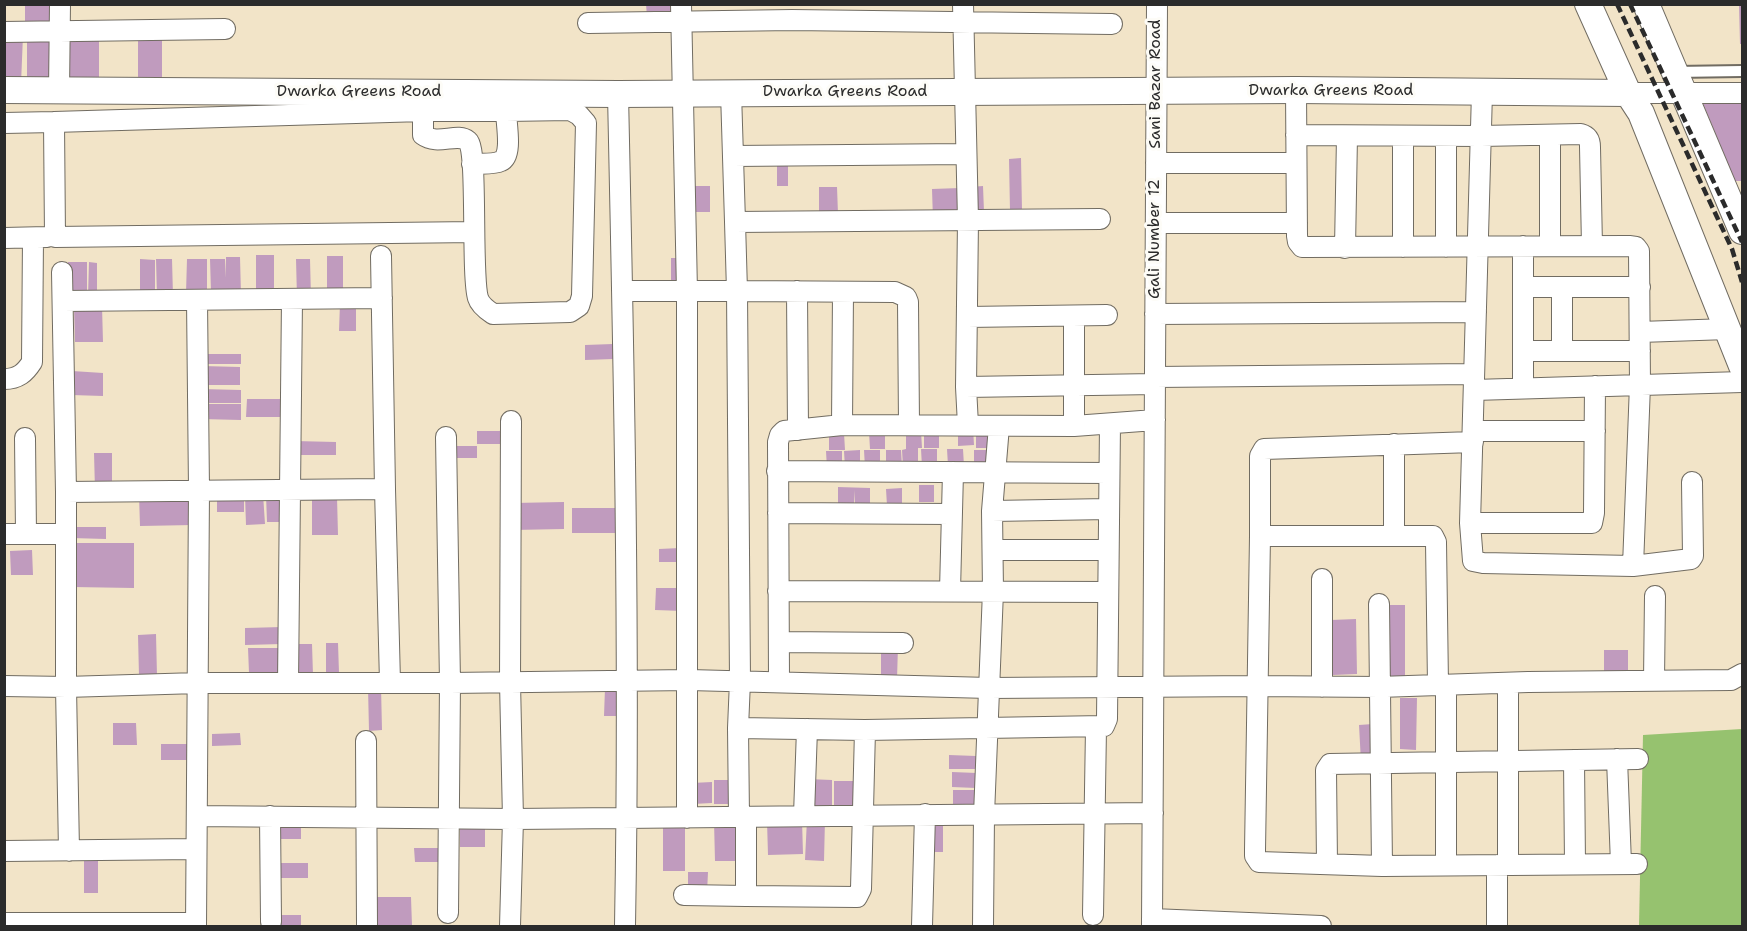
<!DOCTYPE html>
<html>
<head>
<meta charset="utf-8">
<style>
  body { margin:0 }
  #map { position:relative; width:1747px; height:931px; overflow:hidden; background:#f2e4c8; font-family:"Shantell Sans",sans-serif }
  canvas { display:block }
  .frame { position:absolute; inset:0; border:6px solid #2b2b2b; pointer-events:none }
</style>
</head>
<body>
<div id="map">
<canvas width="1747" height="931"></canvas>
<div class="frame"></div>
</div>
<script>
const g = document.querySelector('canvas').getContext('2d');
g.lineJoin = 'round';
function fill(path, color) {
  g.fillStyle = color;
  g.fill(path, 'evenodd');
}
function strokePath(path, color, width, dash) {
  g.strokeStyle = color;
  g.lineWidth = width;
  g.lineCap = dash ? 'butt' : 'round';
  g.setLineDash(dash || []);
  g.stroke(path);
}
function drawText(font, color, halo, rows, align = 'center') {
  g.font = font + ' "Shantell Sans",sans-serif';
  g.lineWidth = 6;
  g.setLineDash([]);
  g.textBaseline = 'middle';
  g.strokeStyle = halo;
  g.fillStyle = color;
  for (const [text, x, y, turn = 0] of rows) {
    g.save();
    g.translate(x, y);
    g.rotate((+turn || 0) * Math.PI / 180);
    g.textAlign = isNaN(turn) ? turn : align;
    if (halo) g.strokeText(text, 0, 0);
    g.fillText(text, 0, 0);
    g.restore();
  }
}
const green = new Path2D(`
  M1742,729V926H1639L1643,735Z`);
const building = new Path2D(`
  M25,4H54V21H25Z
  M646,4H674L675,16L647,17Z
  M1739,4H1742V44H1740Z
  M4,34L23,35L21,84L4,83Z
  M27,35H52L51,86L27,85Z
  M138,36L162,37V85H138Z
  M69,37H99V84H69Z
  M1742,100V181H1735L1702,101Z
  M777,158H788V186H777Z
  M1021,158L1022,210L1010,211L1009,159Z
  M687,186H710V212H687Z
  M983,186L984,212L972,213L970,187Z
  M819,187H837L838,214L819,215Z
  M960,188L961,219L933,220L932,189Z
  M256,255H274V295H256Z
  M327,256H343V296H327Z
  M226,257H240L241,295L211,292L210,259H225L226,278Z
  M671,258H684V286H671Z
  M140,259L155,260V295L140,296Z
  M156,259H172L173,296L157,297Z
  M187,259H207V292L186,293Z
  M296,259H310L311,298H297Z
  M68,262H87V297L69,298Z
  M89,262L97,263V297H88Z
  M340,303L356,304V331H339Z
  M102,306L103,342H75L74,307Z
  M613,344V359L585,360V345Z
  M203,354H241V364H203Z
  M202,366L240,367V385H202Z
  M72,371L103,373V396L71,395Z
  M201,389L241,390V403H201Z
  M247,399H283V417H246Z
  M201,404H241V420L201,419Z
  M973,428L974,445L958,446V429Z
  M477,431H503V444H477Z
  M921,431L922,448H918V467H903L902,450L906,449V432Z
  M924,431H939V448H924Z
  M976,431H992V448H976Z
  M869,432H885V449H870Z
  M829,433H844L845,450H829Z
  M294,441L336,442V455H294Z
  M452,446H477V458H452Z
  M921,449H937V466L922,467Z
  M947,449H963L964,466H948Z
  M860,450V468H845L844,451Z
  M864,450H880V467L865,468Z
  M886,450H901L902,467H886Z
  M974,450H990V467H974Z
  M826,451H842V468L827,469Z
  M94,453H112V489L95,490Z
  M919,485H934V502H919Z
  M838,487L870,488V505H855L854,490V504L838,505Z
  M902,488V505L887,506L886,489Z
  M191,493L193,525L140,526L139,495Z
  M263,494L265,524L246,525L245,495Z
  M284,494V522H267L266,495Z
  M217,496H244V512H217Z
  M312,497H337L338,535H312Z
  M564,502V529L513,530V503Z
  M572,508H617L618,533H572Z
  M72,527H106V539L71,538Z
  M73,543H134V588L73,587Z
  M680,548V562H659V549Z
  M32,550L33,575H11L10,551Z
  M656,588H684L683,611L655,610Z
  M1383,605H1405V677H1382Z
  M1356,619L1357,674L1333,675L1331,620Z
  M282,627V644L245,645V628Z
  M156,634L157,676H139L138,635Z
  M326,643H338L339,673H326Z
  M292,644H312L313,675L293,676Z
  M881,646H898L897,679H881Z
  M248,648H281L282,672L249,673Z
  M1604,650H1628V673H1604Z
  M381,686L382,730L369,731L368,687Z
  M605,688H619V716H604Z
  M1400,698H1417L1416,750L1400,749Z
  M113,723H136L137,745H113Z
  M1373,724L1374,761L1361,762L1359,725Z
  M240,733L241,745L212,746V734Z
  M161,744H192V760H161Z
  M949,755L976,756V769H949Z
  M952,772L977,773L976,788L952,787Z
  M807,779L832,780V806H807Z
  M714,780H734V804H714Z
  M834,781H858V806H834Z
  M712,782V803L693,804L692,783Z
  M953,790H977V804H953Z
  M273,819H301V839H273Z
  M807,819H825L824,861L805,860Z
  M802,820L803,854L768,855L767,821Z
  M714,821H739V861H715Z
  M925,821H943V852H925Z
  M663,822H685V871H663Z
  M485,824V847H460V825Z
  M414,848H443V862H415Z
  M84,853H98V893H84Z
  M276,863H308V878H277Z
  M688,872H708L707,893L688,892Z
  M373,897H411L412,926H373Z
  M276,915H301V926H276Z`);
const service = new Path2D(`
  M1675,72L1742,71`);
const minor = new Path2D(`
  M681,4L687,292V818
  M963,4L968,220L966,387L968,425
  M588,23L792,20L1112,24
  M4,32L225,29
  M1296,90L1297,236L1298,242L1302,247L1629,246L1636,247L1639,251L1640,385L1633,566
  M59,91L60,4
  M731,92L735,222
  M1482,92L1470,523L1473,561L1483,563L1633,566L1691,559L1693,556L1692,482
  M1628,93H1742
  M618,94C624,371 630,649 625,926
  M423,111H506
  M54,122L423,111V135C438,146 457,132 468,141C478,149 471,275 478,298C480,305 487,310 493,314L570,312L579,306L582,296L586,123L579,115L570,110L506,111C506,123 513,156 501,161C493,165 481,163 472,164
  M4,123L54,122L55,237L474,232
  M1296,135L1481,136L1581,134C1588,136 1590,140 1590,147L1592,246
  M1403,136V247
  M733,156L966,154
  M1156,163H1296
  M1156,223H1297
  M4,238L47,237
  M1523,246V388
  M1550,246V135
  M1446,247V136
  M1345,248L1347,136
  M381,256L385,489
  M62,272L66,492
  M1523,287H1640
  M1562,287V351
  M622,291H737L735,222L1100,219
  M797,291L798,430
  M63,301L382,298
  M1155,314L1476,312
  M967,317L1107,315
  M1640,332L1728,329
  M1523,351H1640
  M1155,377L1474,374
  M4,379C18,379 25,373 32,362L33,238
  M966,387L1155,384
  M1474,390L1742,382
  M842,425L843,292
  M909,425L908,302L906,297L895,292L737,291L740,681L738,728L865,730L1104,726L1107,719L1110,424
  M1074,426V316
  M1473,431H1595
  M446,437L450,683L448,913
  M25,438L26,534
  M1394,444V535
  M777,471L1109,473
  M992,511L1108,509
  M778,513L952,514
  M1470,523H1592L1594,513L1595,386
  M4,534H66
  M1260,536V456L1264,449L1473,442
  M993,550H1108
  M778,591L1108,592
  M950,591L953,472
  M1379,604L1382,866
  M779,642L903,643
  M1654,680L1655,596
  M779,682L778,442L780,435L784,431L842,425L1074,426L1155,420
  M288,683L292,299
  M1508,683V864
  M1438,685L1436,542L1433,536H1260L1255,850V856L1259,862L1382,866L1637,864
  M1446,685V865
  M4,686L66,687L198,683H450L689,680L989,688L1257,686L1379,687L1528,682L1731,680L1742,674
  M1322,687V579
  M738,728L739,817
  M366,741L367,926
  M1617,759L1621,864
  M1574,760L1575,864
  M804,815L807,729
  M197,816L513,819L510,682L511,421
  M270,816L271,922
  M746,817V896L857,897L861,889L865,730
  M4,851L196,849
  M69,851L66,687V492L385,489L390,682
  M1327,864L1326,770L1330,764L1638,759
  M1497,865V926
  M684,895L746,896
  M1093,915L1096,728
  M1152,919L1321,926
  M4,923H196
  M196,926L199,490L197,300
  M510,926L513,819C726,819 939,813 1153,813
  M922,926L925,814
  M983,926L984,815L993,591L992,511L999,426
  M1152,926L1157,4`);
const tertiary = new Path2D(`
  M1588,4L1628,93L1641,113L1742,366
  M1646,4L1742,231
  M4,90L618,94L1296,90L1628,93`);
const rail = new Path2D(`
  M1617,4L1732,249L1742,282
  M1630,4L1742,242`);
const streetNames = [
  ["Sani Bazar Road",1156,84,-90],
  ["Dwarka Greens Road",1331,91],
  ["Dwarka Greens Road",359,92],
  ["Dwarka Greens Road",845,92],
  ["Gali Number 12",1155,239,-90]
];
fill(green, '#96c26f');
fill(building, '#c09bbe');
strokePath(service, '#716c62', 14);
strokePath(minor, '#716c62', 22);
strokePath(tertiary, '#716c62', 28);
strokePath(service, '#fff', 10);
strokePath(minor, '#fff', 20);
strokePath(tertiary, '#fff', 26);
strokePath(rail, '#2b2b2b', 4.5, [9, 4.5]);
drawText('16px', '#2b2b2b', '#fdfcf7', streetNames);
</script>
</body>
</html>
